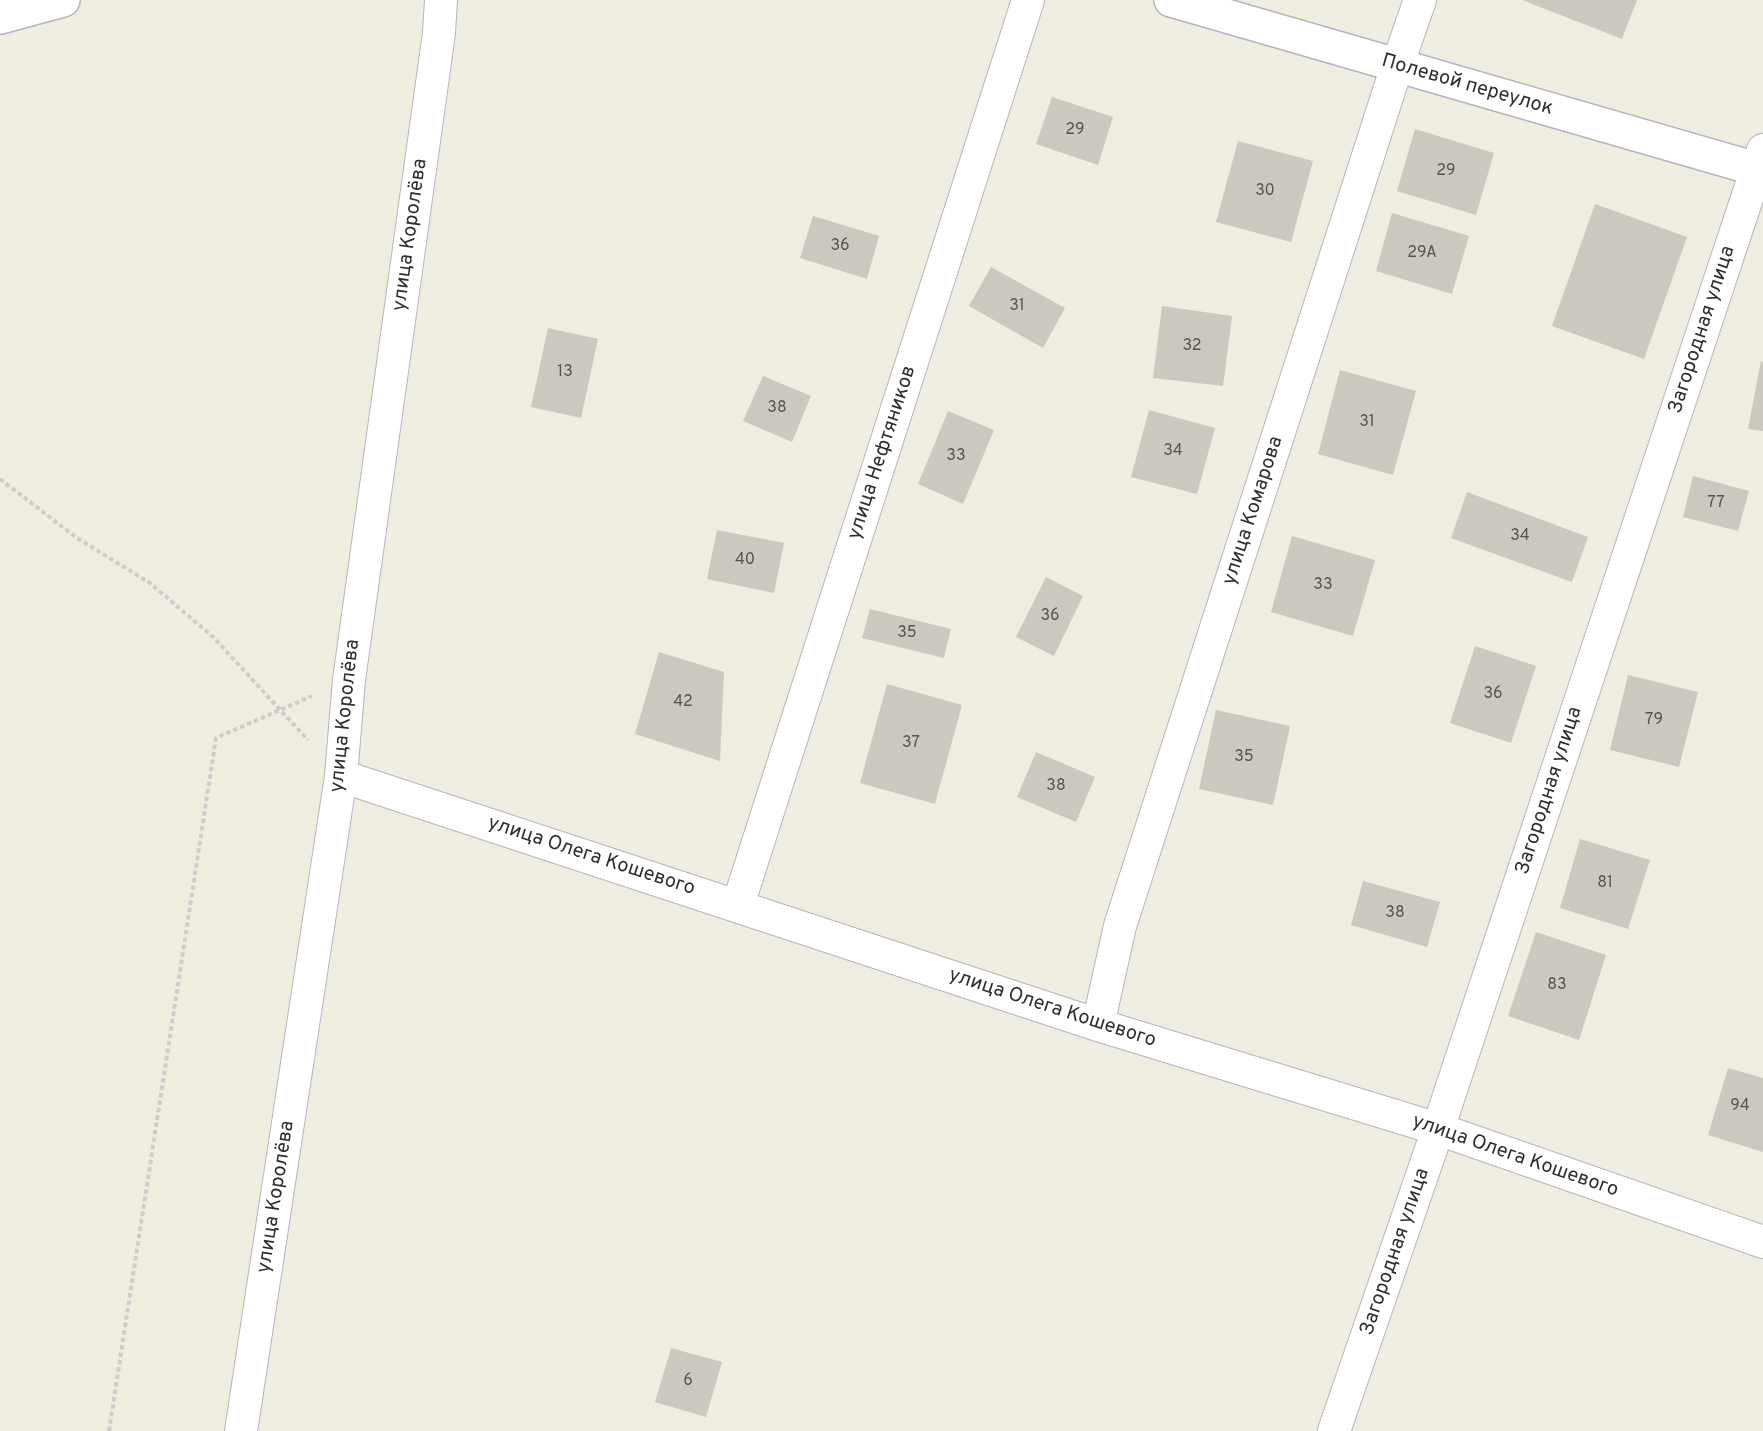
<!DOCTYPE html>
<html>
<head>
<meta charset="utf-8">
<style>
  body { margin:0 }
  canvas { display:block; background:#efece0 }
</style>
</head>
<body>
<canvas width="1763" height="1431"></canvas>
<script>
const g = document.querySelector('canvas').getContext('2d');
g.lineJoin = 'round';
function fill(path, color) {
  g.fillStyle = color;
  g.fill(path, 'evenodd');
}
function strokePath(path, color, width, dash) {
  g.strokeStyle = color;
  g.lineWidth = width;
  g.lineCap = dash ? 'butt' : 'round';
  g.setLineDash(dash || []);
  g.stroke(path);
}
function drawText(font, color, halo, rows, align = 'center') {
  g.font = font + ' Overpass,sans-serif';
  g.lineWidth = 5;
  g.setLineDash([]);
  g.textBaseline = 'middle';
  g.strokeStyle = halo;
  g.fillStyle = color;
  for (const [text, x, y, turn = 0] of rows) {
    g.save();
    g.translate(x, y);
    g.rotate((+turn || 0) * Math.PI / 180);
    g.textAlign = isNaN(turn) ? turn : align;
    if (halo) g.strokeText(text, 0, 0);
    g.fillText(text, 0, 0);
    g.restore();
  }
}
const building = new Path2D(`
  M1522,0H1637L1622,39Z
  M1052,97L1113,117L1098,165L1036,144Z
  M1415,129L1494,153L1476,215L1397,191Z
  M1238,141L1313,161L1291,242L1216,222Z
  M1595,204L1687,237L1644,359L1552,326Z
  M1392,213L1469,236L1452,294L1376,271Z
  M813,216L879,236L867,279L800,258Z
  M991,267L1065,308L1043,348L969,306Z
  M1162,306L1232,316L1223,386L1153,378Z
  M548,328L598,339L581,418L531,407Z
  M1761,361L1763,362V431L1748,429Z
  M1340,370L1416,391L1393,475L1318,454Z
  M763,376L811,396L792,442L743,421Z
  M1149,410L1215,428L1197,494L1131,477Z
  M948,411L994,430L963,504L918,484Z
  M1693,476L1749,491L1738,531L1683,517Z
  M1467,492L1588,537L1572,582L1451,538Z
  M717,530L784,543L774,593L707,579Z
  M1292,536L1375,560L1353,636L1271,612Z
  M1046,577L1083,596L1054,656L1016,637Z
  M870,609L951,629L944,658L862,638Z
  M1475,646L1536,666L1511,743L1450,723Z
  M659,652L724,672L720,761L635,734Z
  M1628,675L1698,692L1679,767L1610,750Z
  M887,684L962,705L935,804L860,783Z
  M1216,710L1290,726L1273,805L1199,789Z
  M1036,752L1095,777L1076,822L1017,797Z
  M1580,839L1650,860L1628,929L1560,908Z
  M1363,881L1440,902L1427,947L1351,925Z
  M1536,932L1606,955L1579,1040L1508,1016Z
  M1728,1068L1763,1078V1152L1708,1135Z
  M671,1348L722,1362L706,1417L655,1402Z`);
const path = new Path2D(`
  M0,479L77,538L150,583L213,637L308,740
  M109,1431L216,738L312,696`);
const street = new Path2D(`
  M341,776L1098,1025L1438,1129L1763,1242
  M738,905L1028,0
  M1098,1025L1120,926L1397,66L1420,0
  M241,1431L341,776L349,680L439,33L441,0
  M1334,1431L1438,1129L1763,150`);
const secondary = new Path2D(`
  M1171,0L1763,171
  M0,17L63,0`);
const numberNames = [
  ["29",1075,131],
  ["29",1446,172],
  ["30",1265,192],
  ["36",840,247],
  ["29А",1422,254],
  ["31",1017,307],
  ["32",1192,347],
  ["13",565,373],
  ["38",777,409],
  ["31",1367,423],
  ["34",1173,452],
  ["33",956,457],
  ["77",1716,504],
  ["34",1520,537],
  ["40",745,561],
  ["33",1323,586],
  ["36",1050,617],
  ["35",907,634],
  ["36",1493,695],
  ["42",683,703],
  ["79",1654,721],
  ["37",911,744],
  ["35",1244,758],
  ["38",1056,787],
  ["81",1605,884],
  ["38",1395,914],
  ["83",1557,986],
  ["94",1740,1107],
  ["6",688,1382]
];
const streetNames = [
  ["Полевой переулок",1467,86,16],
  ["улица Королёва",411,235,-82],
  ["Загородная улица",1703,330,-72],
  ["улица Нефтяников",883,453,-72],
  ["улица Комарова",1254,511,-72],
  ["улица Королёва",346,716,-84],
  ["Загородная улица",1550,791,-72],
  ["улица Олега Кошевого",591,857,18],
  ["улица Олега Кошевого",1052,1009,18],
  ["улица Олега Кошевого",1515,1157,19],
  ["улица Королёва",277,1197,-81],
  ["Загородная улица",1396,1252,-71]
];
fill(building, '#cbc8bf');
strokePath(street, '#b4b4c1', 34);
strokePath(secondary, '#b4b4c1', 36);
strokePath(path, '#cdcdcd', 4, [4.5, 3]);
strokePath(street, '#fff', 32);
strokePath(secondary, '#fff', 33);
drawText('16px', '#555452', null, numberNames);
drawText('20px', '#2e2e2e', '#fff', streetNames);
</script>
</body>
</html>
